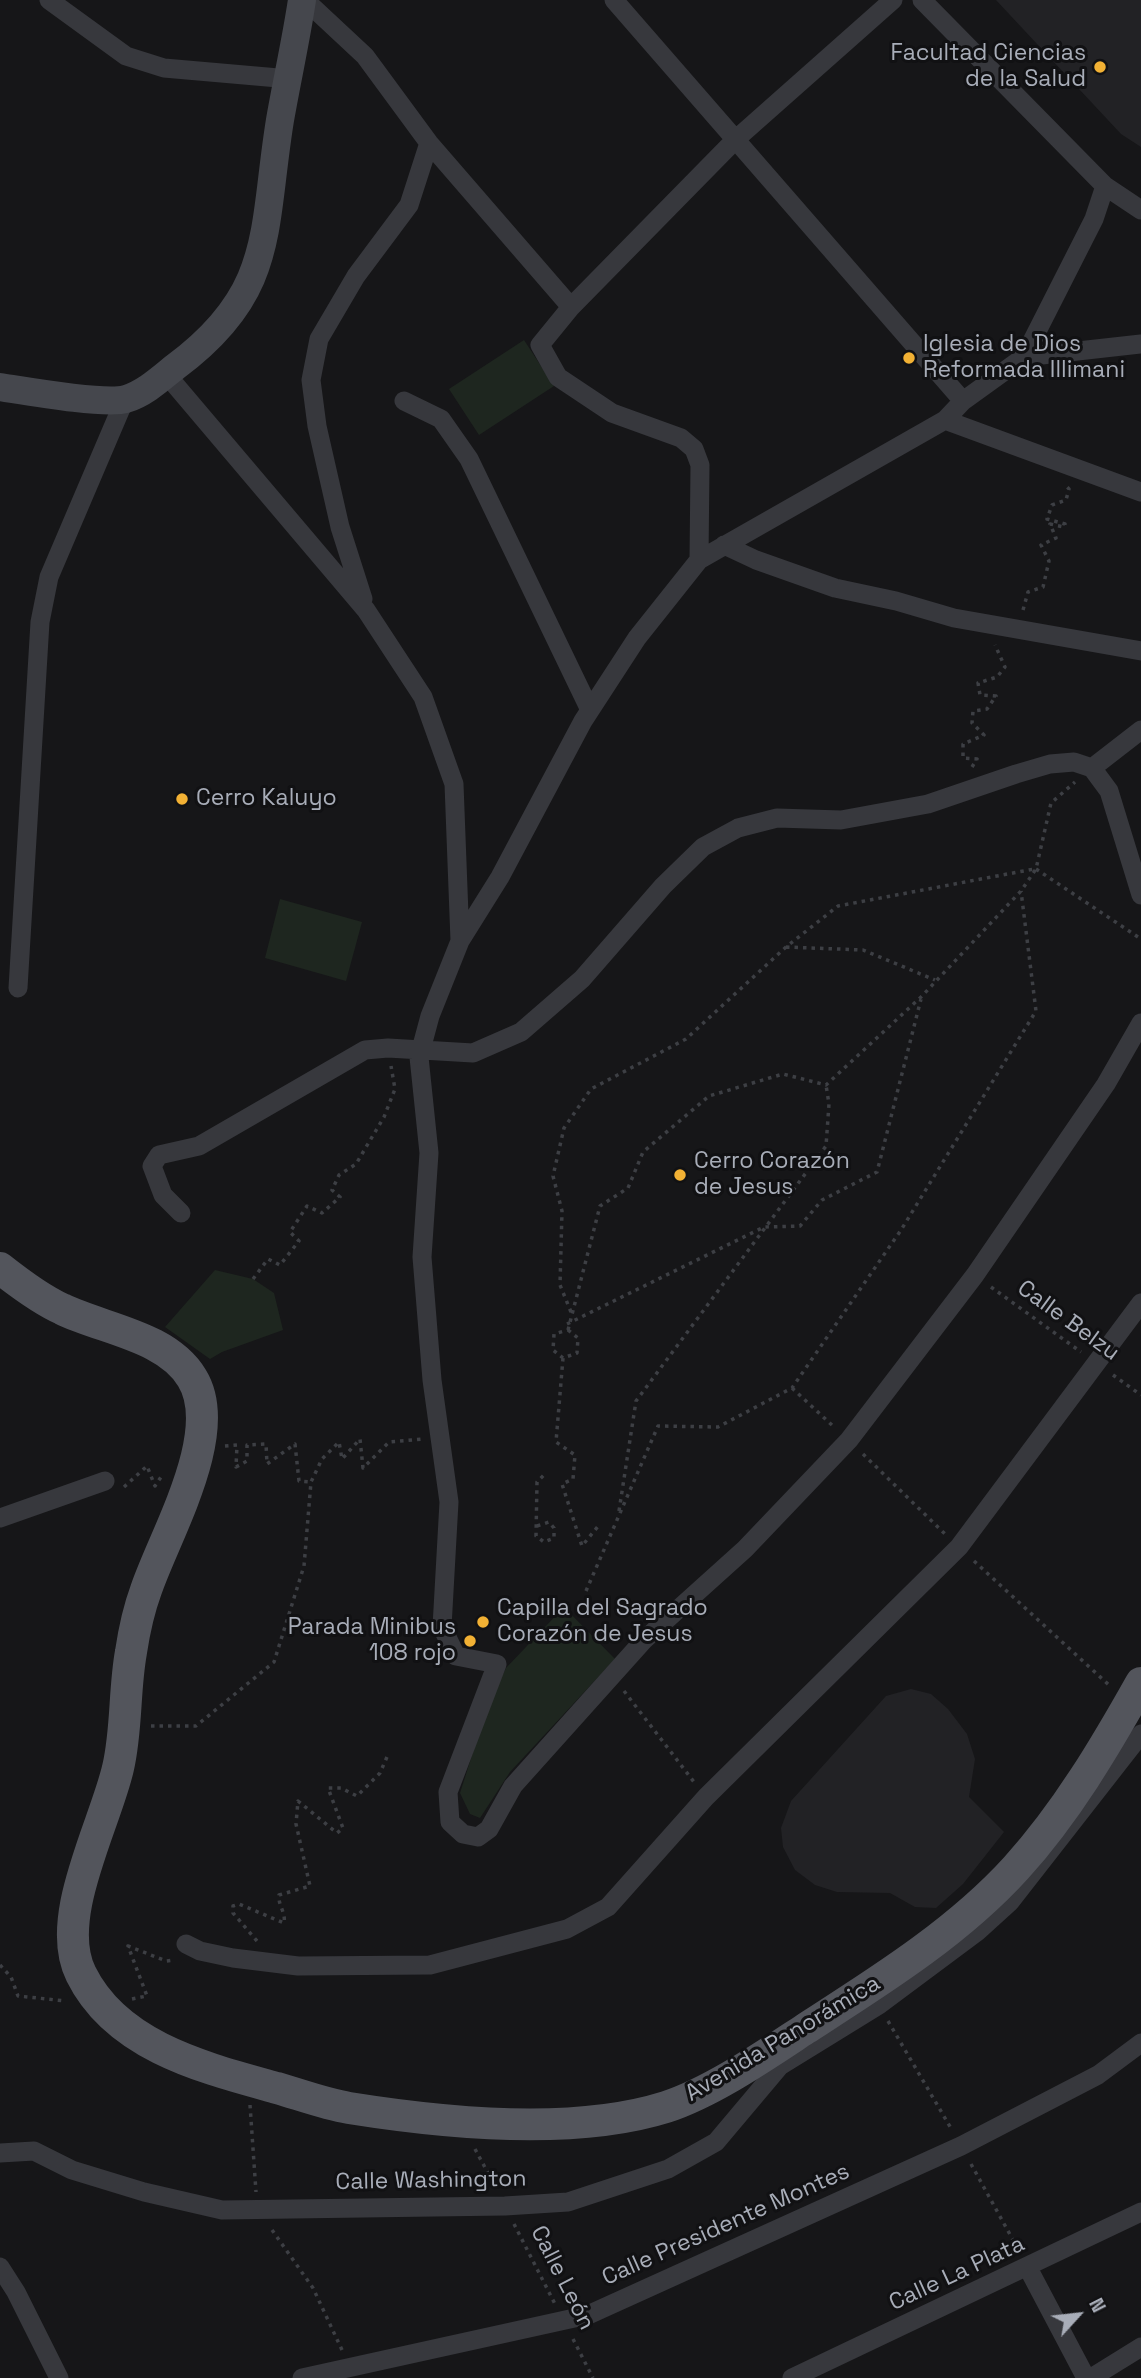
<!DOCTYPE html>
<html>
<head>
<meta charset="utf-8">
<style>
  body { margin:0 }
  #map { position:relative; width:1141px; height:2378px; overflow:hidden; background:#161618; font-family:"Space Grotesk",sans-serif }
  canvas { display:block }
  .north { position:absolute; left:1043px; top:2280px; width:70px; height:70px; -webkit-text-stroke:5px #111113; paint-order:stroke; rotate:63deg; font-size:19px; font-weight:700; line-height:28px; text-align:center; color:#a8adb8 }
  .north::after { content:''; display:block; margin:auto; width:24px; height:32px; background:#a8adb8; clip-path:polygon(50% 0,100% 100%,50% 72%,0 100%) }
</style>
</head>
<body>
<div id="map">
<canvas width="1141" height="2378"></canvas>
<div class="north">N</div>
</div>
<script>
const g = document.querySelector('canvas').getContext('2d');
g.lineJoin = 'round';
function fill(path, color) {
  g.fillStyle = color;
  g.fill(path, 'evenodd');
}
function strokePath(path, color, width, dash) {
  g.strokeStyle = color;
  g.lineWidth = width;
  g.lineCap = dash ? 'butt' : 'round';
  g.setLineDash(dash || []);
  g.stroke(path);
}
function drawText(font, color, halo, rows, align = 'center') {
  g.font = font + ' "Space Grotesk",sans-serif';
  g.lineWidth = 6;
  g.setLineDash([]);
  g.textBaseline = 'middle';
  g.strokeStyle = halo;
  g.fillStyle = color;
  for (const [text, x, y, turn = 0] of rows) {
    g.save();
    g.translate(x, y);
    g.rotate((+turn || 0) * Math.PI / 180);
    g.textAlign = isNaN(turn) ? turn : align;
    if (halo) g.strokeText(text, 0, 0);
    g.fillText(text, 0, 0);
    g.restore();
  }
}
const built = new Path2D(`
  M996,0H1141V147L1121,134Z
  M911,1689L931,1694L948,1709L967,1734L975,1759L969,1797L1004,1832L963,1884L936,1908L915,1907L890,1893L837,1892L815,1885L795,1870L783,1847L781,1828L791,1801L886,1696Z`);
const green = new Path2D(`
  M524,340L554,386L479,435L449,389Z
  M280,899L362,922L346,981L265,958Z
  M215,1270L253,1279L274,1293L283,1330L222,1352L210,1359L165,1327Z
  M564,1607L615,1659L510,1772L480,1818L470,1814L460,1793L489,1702L506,1668Z`);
const path = new Path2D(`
  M1023,610L1028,592L1043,587L1049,561L1041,545L1056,538L1050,524L1064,527L1065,524L1047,519L1052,505L1066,500L1069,489L1067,487
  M972,767L977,759L963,758V744L984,735L972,723L973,711L987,709L996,696L980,695L978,683L997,677L1005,667L995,645
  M1036,869L1141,939
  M786,947L863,950L935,980
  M253,1279L268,1259L280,1265L299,1241L290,1232L307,1206L322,1213L340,1197L332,1190L339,1175L356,1164L384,1117L395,1089L391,1066
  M991,1287L1081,1352
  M571,1312L560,1285L562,1211L553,1176L564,1128L591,1089L686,1039L786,947L838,906L1034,869
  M567,1324L764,1227L800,1226L822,1200L877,1172L921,999
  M568,1330L600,1206L628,1188L643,1152L709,1096L783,1074L826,1085L921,997L1021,891L1036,869L1051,803L1075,782
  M568,1330L578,1338L577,1353L563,1358L553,1350L554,1334Z
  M563,1358L556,1442L575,1455L573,1479L562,1484L582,1546L599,1525
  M1113,1375L1141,1395
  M792,1388L834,1427
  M225,1446L237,1445L236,1467L247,1461V1445L266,1444L267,1464L295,1444L299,1481L311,1482
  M863,1454L945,1534
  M124,1487L147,1466L155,1486L163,1474
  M619,1511L636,1401L826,1146L829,1104L826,1085
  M537,1526L549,1522L554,1528V1538L544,1542L536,1536L537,1482L546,1473
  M974,1561L1110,1686
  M586,1591L658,1426L718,1427L792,1388L901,1230L1036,1011L1021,891
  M624,1691L694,1782
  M151,1726H196L274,1662L304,1566L311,1482L322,1459L339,1442L342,1459L360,1439L363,1468L389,1442L423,1439
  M257,1941L233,1913V1906L239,1904L284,1923C286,1912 278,1906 279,1895L310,1886L296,1824L298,1801L337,1833L343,1828L328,1788H341L357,1796L380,1773L387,1757
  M0,1965L11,1977L18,1996L66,2001
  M132,1999L147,1996L128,1946L166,1961L174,1960
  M888,2021L952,2130
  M250,2105L256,2192
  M475,2149L495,2186
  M971,2164L1018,2249
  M514,2224L555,2304
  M272,2230L313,2288L342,2350
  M573,2339L593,2378`);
const street = new Path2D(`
  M49,0L126,56L164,68L290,79
  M305,0L365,56L429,143L571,307L540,345L558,377L612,413L681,438L694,449L700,465L699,560
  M614,0L963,401
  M922,0L1105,186L1141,210
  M571,307L735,140L893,0
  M1141,344L1024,357L963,401L945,420L699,560L637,638L583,721L500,877L460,941L430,1016L419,1057L429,1153L422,1257L432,1380L449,1502L442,1627L456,1656L497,1664L448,1792L450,1822L463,1834L478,1837L489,1829L513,1786L644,1640L745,1549L849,1440L975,1275L1106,1084L1141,1023
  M1024,357L1094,219L1105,186
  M166,374L366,610L423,697L454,784L460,941
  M404,401L441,419L469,459L590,710
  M945,420L1141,492
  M724,545L756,560L835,588L896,601L954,618L1141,651
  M363,599L340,527L317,426L311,380L319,339L356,276L409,205L429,143
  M1092,768L1141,730
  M18,988L40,622L49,577L125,399
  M181,1213L163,1195L152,1166L159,1155L199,1146L365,1050L388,1048L473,1053L521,1032L582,979L663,886L703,847L738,828L777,818L841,820L928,804L1016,774L1050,764L1074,762L1092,768L1109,791L1141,895
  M0,1518L105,1481
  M186,1944L200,1951L233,1958L298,1966L430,1965L567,1929L608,1907L706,1797L959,1547L1141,1303
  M0,2153L34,2151L72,2170L144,2192L222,2210L505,2206L568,2202L668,2169L716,2142L780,2066L879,2005L977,1932L1010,1902L1141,1734
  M0,2267L16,2292L59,2378
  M1028,2268L1086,2378
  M302,2378L588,2315L961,2146L1098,2075L1141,2043
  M792,2378L1141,2212
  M1091,2378L1141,2347`);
const secondary = new Path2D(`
  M0,387C26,391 105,405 126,399C145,393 160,379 175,367C276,292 262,231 280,120C287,80 296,40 302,0`);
const primary = new Path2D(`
  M0,1268C19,1283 40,1299 62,1309C103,1329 167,1336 192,1378C226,1433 164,1536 146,1590C139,1609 134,1632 131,1652C124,1690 127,1730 118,1768C105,1825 53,1918 81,1974C117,2047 205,2068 277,2088C301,2095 325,2104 349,2108C443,2123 574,2136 666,2107C712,2092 764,2056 805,2029C878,1982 957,1933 1016,1868C1066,1813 1105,1747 1141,1683`);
const markers = [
  [1100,67,7,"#f2b134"],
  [909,358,7,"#f2b134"],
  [182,799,7,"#f2b134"],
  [680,1175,7,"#f2b134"],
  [483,1622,7,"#f2b134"],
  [470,1641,7,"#f2b134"]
];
const poiNames = [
  ["Facultad Ciencias",1086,54,"right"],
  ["de la Salud",1086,80,"right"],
  ["Iglesia de Dios",923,345],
  ["Reformada Illimani",923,371],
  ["Cerro Kaluyo",196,799],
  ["Cerro Corazón",694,1162],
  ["de Jesus",694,1188],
  ["Capilla del Sagrado",497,1609],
  ["Corazón de Jesus",497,1635],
  ["Parada Minibus",456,1628,"right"],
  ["108 rojo",456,1654,"right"]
];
const streetNames = [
  ["Calle Belzu",1068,1321,36],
  ["Avenida Panorámica",783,2039,-31],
  ["Calle Washington",431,2181,-1],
  ["Calle Presidente Montes",726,2225,-24],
  ["Calle La Plata",957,2274,-25],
  ["Calle León",562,2278,63]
];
fill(built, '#222225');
fill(green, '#1e261f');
strokePath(path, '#3d3f44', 3.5, [3.5, 5]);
strokePath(street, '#37383d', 19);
strokePath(secondary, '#45474d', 28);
strokePath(primary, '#53555c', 32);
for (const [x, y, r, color] of markers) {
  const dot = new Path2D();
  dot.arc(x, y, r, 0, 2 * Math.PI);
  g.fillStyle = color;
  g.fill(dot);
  strokePath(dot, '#111113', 2.5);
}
drawText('23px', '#a8adb8', '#111113', poiNames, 'left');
drawText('23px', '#a8adb8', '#111113', streetNames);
</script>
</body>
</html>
